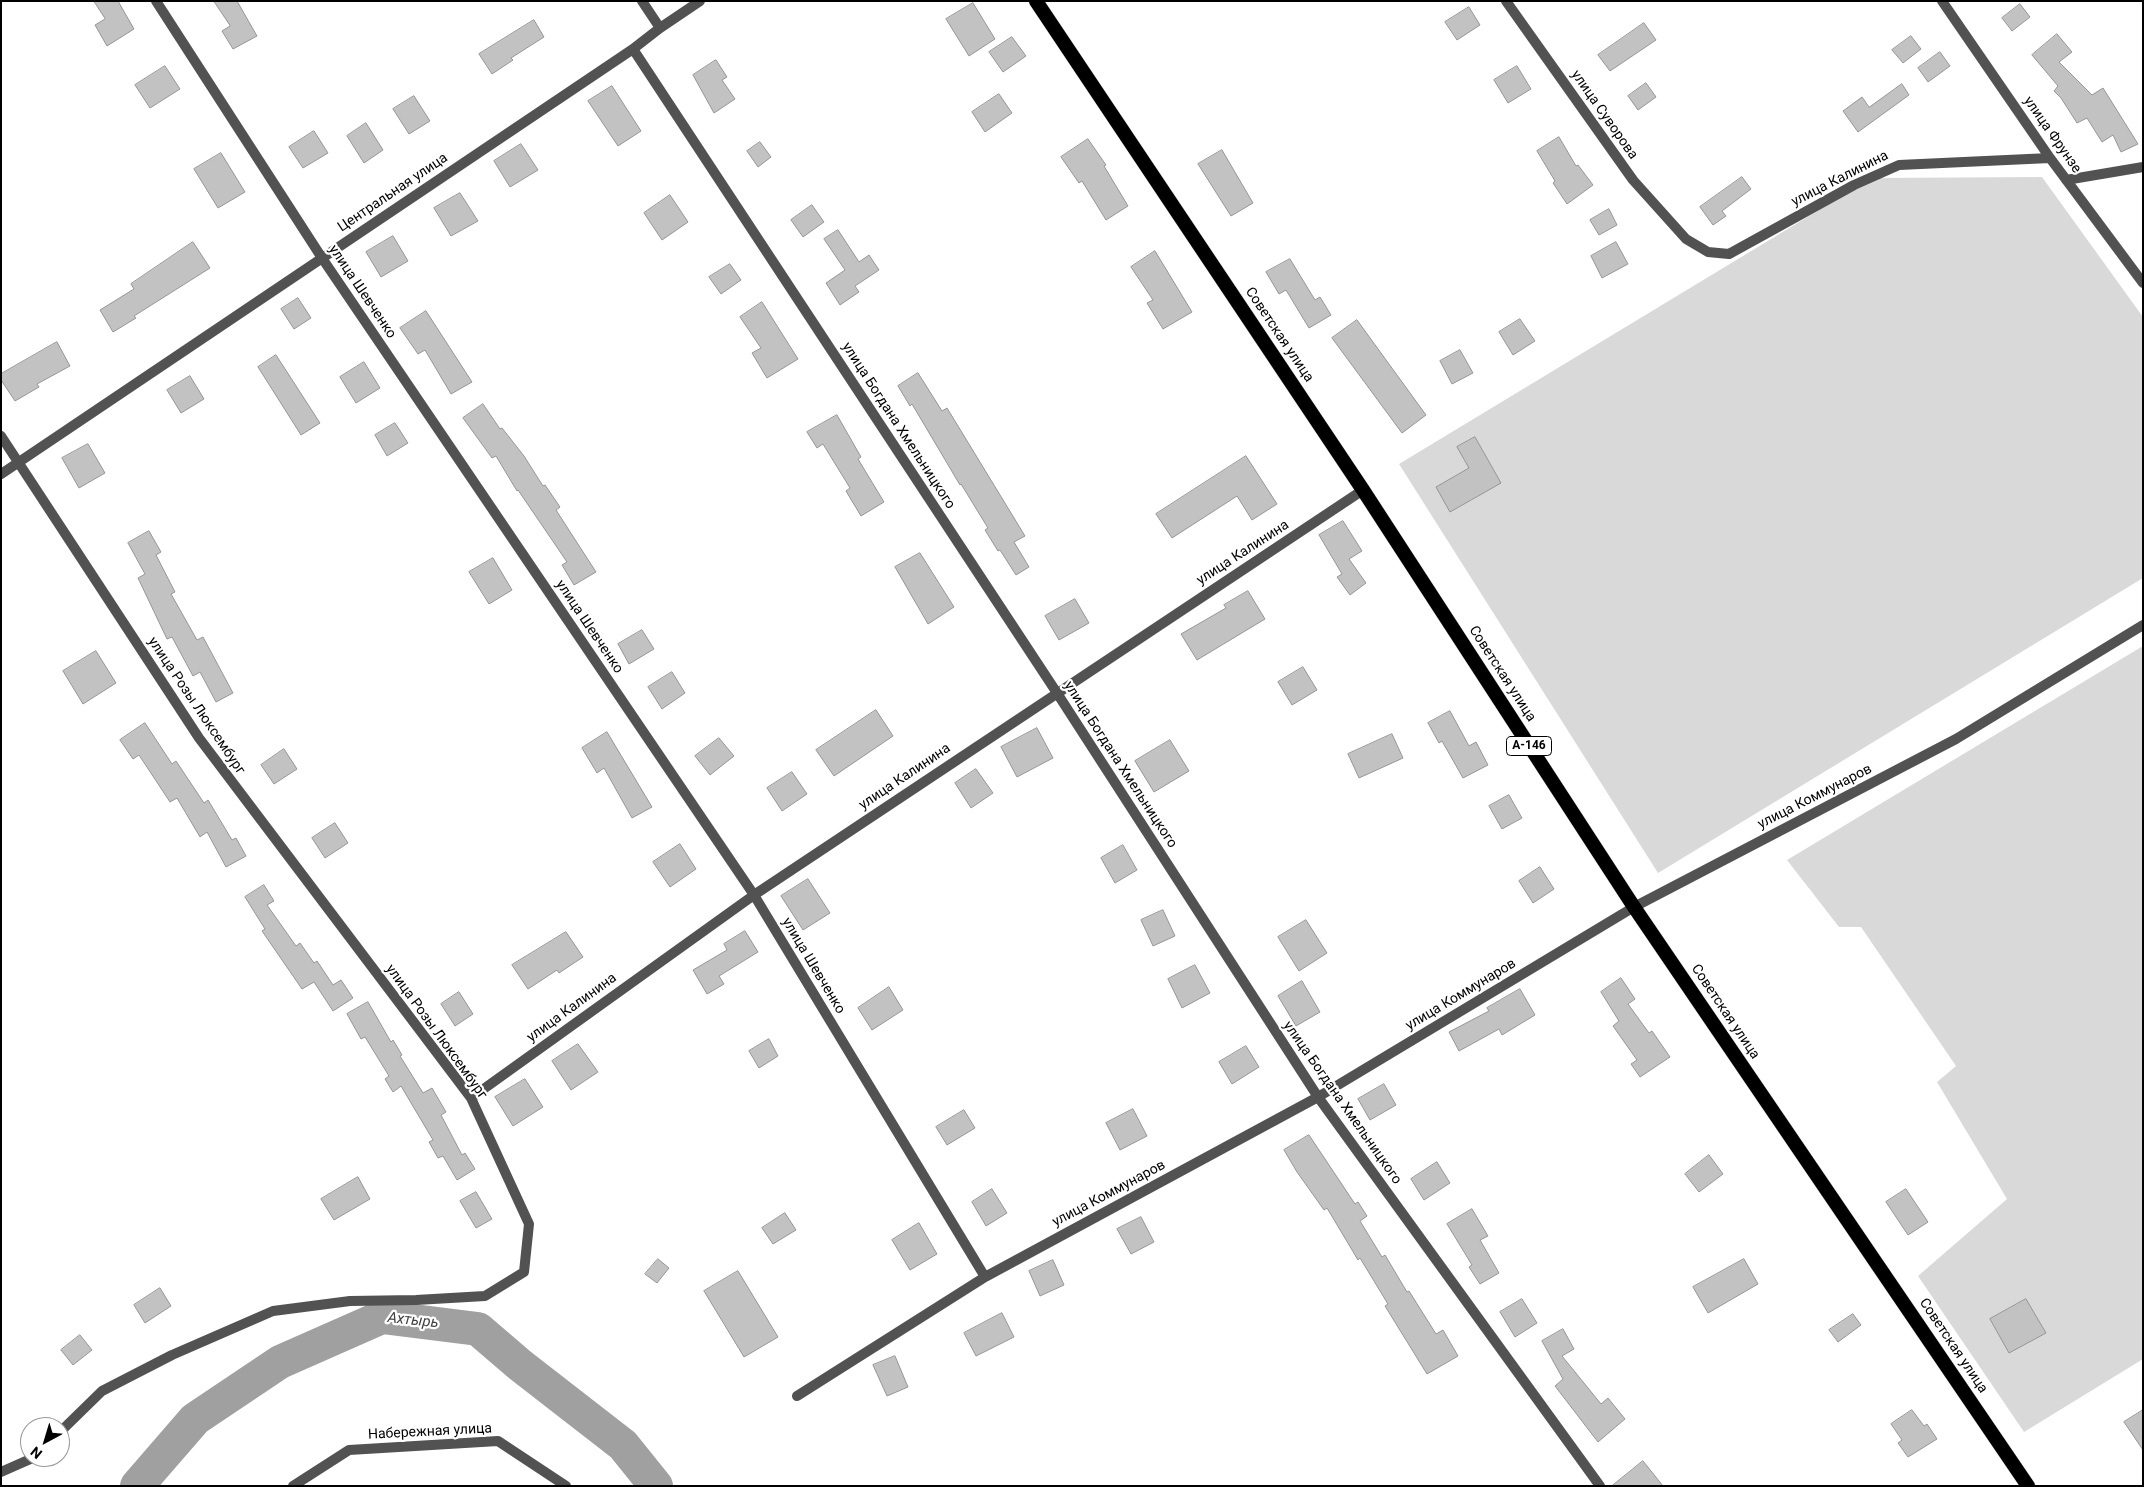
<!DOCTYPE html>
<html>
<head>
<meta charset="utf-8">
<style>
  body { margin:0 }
  #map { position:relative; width:2144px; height:1487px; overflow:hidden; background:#fff; font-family:Roboto,sans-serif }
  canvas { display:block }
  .frame { position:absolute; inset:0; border:2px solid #000; pointer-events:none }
  .north { position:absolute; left:20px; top:1417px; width:50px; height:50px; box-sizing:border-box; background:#fff; border:1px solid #999; border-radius:50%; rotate:219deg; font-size:14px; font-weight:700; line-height:20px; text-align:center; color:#000 }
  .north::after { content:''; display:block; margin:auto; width:18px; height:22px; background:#000; clip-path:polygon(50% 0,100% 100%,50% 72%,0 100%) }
</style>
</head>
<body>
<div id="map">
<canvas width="2144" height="1487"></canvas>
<div class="frame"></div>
<div class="north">N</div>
</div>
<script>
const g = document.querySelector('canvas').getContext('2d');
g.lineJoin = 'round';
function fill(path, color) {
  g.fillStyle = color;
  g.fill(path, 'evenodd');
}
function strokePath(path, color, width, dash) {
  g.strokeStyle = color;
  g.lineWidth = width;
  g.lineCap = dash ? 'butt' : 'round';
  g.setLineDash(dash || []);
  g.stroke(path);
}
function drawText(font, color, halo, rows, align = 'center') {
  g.font = font + ' Roboto,sans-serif';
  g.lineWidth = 4.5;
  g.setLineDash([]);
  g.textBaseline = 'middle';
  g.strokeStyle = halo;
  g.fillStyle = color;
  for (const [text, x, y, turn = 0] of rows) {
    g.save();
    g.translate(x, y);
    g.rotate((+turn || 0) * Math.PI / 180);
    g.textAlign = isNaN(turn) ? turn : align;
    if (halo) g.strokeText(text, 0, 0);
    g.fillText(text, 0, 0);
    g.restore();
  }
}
const green = new Path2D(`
  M2042,177L2143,317V578L1658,873L1399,464L1872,178Z
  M2143,646V1359L2024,1432L1918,1276L2007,1199L1937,1082L1956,1066L1861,927H1839L1787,860Z`);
const river = new Path2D(`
  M137,1486L195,1419L280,1362L382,1317L478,1329L520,1365L623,1445L656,1486`);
const building = new Path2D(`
  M94,1H118L134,29L107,46L95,25L105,19Z
  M214,1H237L257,36L233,49L222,31L230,26Z
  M973,3L995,39L969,56L946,19Z
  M2020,4L2030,17L2012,31L2002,18Z
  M1469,7L1480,25L1457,40L1445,22Z
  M534,20L544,37L511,58L513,60L492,74L479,54Z
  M1644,23L1656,40L1610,71L1598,55Z
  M2057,34L2072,52L2059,62L2092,95L2103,88L2138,144L2121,152L2113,135L2102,142L2087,118L2077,123L2061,98L2054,91L2058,86L2032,55Z
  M1911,36L1921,49L1903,63L1892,50Z
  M1012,37L1026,56L1003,72L989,52Z
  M1940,52L1950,66L1928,82L1918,68Z
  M716,60L727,77L722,80L735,99L714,113L693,75Z
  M165,66L180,89L150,108L135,85Z
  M1517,66L1531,89L1508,103L1494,80Z
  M1646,83L1656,97L1638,110L1628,96Z
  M1902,84L1909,95L1858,132L1843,111L1862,97L1869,107Z
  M612,86L641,131L618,146L588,101Z
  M999,94L1012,113L985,132L972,112Z
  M414,96L430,121L409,134L393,109Z
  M366,123L383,150L364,163L347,136Z
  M314,131L328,153L303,168L289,147Z
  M1559,137L1576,166L1578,165L1593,185L1567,204L1553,183L1555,181L1537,151Z
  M1088,139L1106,165L1104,166L1128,206L1106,220L1082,181L1079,183L1061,157Z
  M760,142L771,157L758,167L747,151Z
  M521,144L538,170L510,187L494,161Z
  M1222,150L1253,203L1231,216L1198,164Z
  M221,153L245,192L218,208L194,169Z
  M1742,177L1751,189L1722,211L1726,216L1713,225L1700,207Z
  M460,193L478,221L451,236L434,208Z
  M670,195L688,222L662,240L644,213Z
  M812,205L824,222L803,237L791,220Z
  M1609,209L1617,225L1599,235L1590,220Z
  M838,230L859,262L869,255L879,270L855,286L859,292L840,305L826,283L845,270L824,239Z
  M393,236L408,261L381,277L366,252Z
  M193,242L210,268L134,316L136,318L113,332L100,310L134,289L131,284Z
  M1616,242L1628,264L1602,278L1591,256Z
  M1155,251L1192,312L1163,329L1147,303L1153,300L1131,267Z
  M1290,259L1315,300L1320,297L1331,315L1309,328L1286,290L1279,294L1266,272Z
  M730,264L741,280L721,294L709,277Z
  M298,298L311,318L294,329L281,309Z
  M762,302L798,359L767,378L752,353L761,348L740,317Z
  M426,311L472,382L451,394L425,350L418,354L400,328Z
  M1520,319L1535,341L1513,355L1499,332Z
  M1357,320L1426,415L1402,433L1332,338Z
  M57,342L70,366L37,384L39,387L15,401L1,380V374Z
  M1460,350L1473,373L1452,384L1440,361Z
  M276,355L320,423L301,435L258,367Z
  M364,362L380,388L356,403L340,377Z
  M918,373L942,411L947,408L1025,536L1014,542L1029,567L1016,575L1000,550L998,551L985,530L988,528L961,484L960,485L912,404L910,406L898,386Z
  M190,376L204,399L181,413L167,390Z
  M483,404L500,429L502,428L524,456L543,486L545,485L560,507L556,510L596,572L574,585L562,565L567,562L518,490L517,491L496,456L492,458L463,418Z
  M837,415L861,457L858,459L884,502L861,516L846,491L850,488L823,444L817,448L807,432Z
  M395,423L408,443L387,456L375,435Z
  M1475,437L1501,483L1450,512L1436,487L1469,468L1457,447Z
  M88,444L105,473L79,488L62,458Z
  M1246,456L1277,504L1252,520L1237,496L1172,538L1156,514Z
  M1343,521L1362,551L1349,559L1366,583L1350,595L1337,577L1342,574L1319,535Z
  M149,531L161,552L156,555L175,592L171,594L197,640L203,637L233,693L216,702L200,672L193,676L172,637L167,639L138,578L145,574L128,543Z
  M920,553L954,607L928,624L895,567Z
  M493,558L512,590L489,604L469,572Z
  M1248,591L1265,619L1197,660L1181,634L1226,608L1224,605Z
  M1075,599L1089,623L1059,640L1045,616Z
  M642,630L654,649L629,664L618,644Z
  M96,651L116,683L83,704L63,671Z
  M1303,667L1317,690L1292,705L1278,682Z
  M672,672L685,693L662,709L648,687Z
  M876,710L893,736L834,776L816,750Z
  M1450,711L1469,746L1476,742L1488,765L1463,778L1442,741L1439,743L1428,723Z
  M145,723L172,764L176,761L204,803L208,800L232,840L236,838L246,856L226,867L207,832L200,837L177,798L170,802L139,755L133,759L120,740Z
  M1037,728L1053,758L1017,777L1001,747Z
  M607,732L652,807L632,818L604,768L597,773L582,748Z
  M1392,734L1403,758L1359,778L1348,754Z
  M719,738L734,756L710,775L695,756Z
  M1170,740L1189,771L1154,792L1135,761Z
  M284,749L297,769L274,784L261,765Z
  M976,769L993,793L971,808L955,783Z
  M792,772L807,794L782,811L767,788Z
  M1509,795L1522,818L1502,829L1489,806Z
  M335,823L348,843L325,858L312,838Z
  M680,844L696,869L670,887L653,862Z
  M1123,845L1137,870L1115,883L1101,858Z
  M1540,867L1554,889L1533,903L1519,881Z
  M808,879L830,913L803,930L781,896Z
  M264,885L274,901L267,905L296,946L300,943L314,963L317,961L333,985L341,980L353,998L333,1011L314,982L302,989L262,931L265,929L245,897Z
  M1163,910L1175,936L1153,946L1141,920Z
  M1306,920L1327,953L1299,971L1278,937Z
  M745,931L758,952L719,976L724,984L707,994L693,970L727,950L724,944Z
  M566,932L583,957L559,973L557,970L528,989L512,965Z
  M1195,965L1210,993L1182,1008L1168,979Z
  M1621,978L1635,999L1628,1004L1649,1033L1652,1031L1670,1057L1640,1077L1631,1064L1637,1060L1613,1026L1619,1021L1601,992Z
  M1302,981L1320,1012L1296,1026L1278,996Z
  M889,987L903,1010L872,1030L858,1008Z
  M1520,989L1535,1015L1502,1035L1499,1029L1459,1051L1449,1032L1489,1011L1487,1008Z
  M459,992L473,1014L455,1026L441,1004Z
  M368,1002L391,1042L393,1040L402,1055L400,1056L423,1093L432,1088L446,1112L441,1115L462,1155L465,1153L475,1169L457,1180L443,1156L438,1158L429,1142L433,1140L401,1086L393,1092L385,1079L389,1076L365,1037L361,1039L347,1014Z
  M769,1039L778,1056L759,1068L749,1051Z
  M578,1044L598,1072L571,1090L552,1061Z
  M1246,1046L1259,1067L1232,1084L1219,1062Z
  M525,1079L543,1107L513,1126L495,1097Z
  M1384,1084L1396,1105L1370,1120L1358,1099Z
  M1133,1109L1147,1136L1120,1150L1106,1123Z
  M964,1110L975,1128L947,1145L936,1127Z
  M1309,1135L1355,1204L1358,1202L1367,1216L1360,1221L1382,1257L1385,1255L1407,1292L1409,1291L1436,1334L1443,1330L1458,1356L1427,1374L1385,1306L1388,1304L1360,1258L1358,1260L1327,1208L1324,1210L1297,1172L1284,1150Z
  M1709,1155L1723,1174L1699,1192L1685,1174Z
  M1437,1162L1450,1183L1424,1200L1411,1179Z
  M358,1177L370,1199L334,1220L321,1199Z
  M992,1189L1007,1213L986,1226L972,1202Z
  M1906,1189L1928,1222L1908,1235L1886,1202Z
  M476,1192L492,1219L476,1228L460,1201Z
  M1472,1209L1488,1236L1480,1240L1499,1273L1480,1284L1469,1267L1472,1265L1447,1224Z
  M785,1213L796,1230L773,1244L762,1228Z
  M1141,1217L1154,1242L1131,1254L1117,1229Z
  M919,1223L937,1254L910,1270L892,1240Z
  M658,1259L669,1268L657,1283L645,1274Z
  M1744,1259L1758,1284L1708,1313L1693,1287Z
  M1053,1260L1064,1285L1040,1296L1029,1271Z
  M738,1271L778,1337L744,1357L704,1291Z
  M160,1288L171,1306L145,1323L134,1305Z
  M1522,1299L1537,1323L1515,1337L1500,1312Z
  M2026,1299L2046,1333L2009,1353L1990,1319Z
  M1002,1313L1014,1337L976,1356L964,1333Z
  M1853,1314L1861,1325L1838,1342L1829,1330Z
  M1563,1329L1574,1349L1562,1356L1601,1404L1608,1398L1625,1419L1598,1442L1555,1386L1563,1379L1542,1341Z
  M80,1335L92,1350L73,1365L61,1350Z
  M895,1356L908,1387L887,1396L873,1365Z
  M1912,1410L1924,1426L1927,1424L1937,1439L1908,1457L1898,1443L1902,1440L1891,1424Z
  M2143,1410V1450L2124,1422Z
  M1643,1461L1663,1486H1612Z`);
const minor = new Path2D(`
  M156,1L322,258L754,895L985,1277
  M642,1L660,28
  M1506,1L1633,180L1686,239L1708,252L1729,254L1854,185L1899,165L2050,158
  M1942,1L2050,158L2143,283
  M633,49L1057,693L1318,1097L1600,1486
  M2066,180L2143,167
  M1,436L199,738L471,1098L529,1224L524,1272L485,1296L416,1300L350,1301L273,1311L172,1355L102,1391L60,1432
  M1,474L633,49L660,28L700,1
  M471,1098L754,895L1363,490
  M797,1396L985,1277L1318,1097L1634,907L1956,739L2143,625
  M1,1472L35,1457
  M293,1486L349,1450L498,1441L566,1486`);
const trunk = new Path2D(`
  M1036,1L1363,490L1634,907L2028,1486`);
const shields = [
  [1529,746,45]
];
const shieldNames = [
  ["А-146",1529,746]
];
const streetNames = [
  ["улица Суворова",1604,115,55],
  ["улица Фрунзе",2052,135,55],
  ["улица Калинина",1840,179,-27],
  ["Центральная улица",393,193,-34],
  ["улица Шевченко",362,292,56],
  ["Советская улица",1279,335,56],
  ["улица Богдана Хмельницкого",898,426,57],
  ["улица Калинина",1243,553,-33],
  ["улица Шевченко",589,627,56],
  ["Советская улица",1502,674,57],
  ["улица Розы Люксембург",196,706,56],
  ["улица Богдана Хмельницкого",1120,765,57],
  ["улица Калинина",905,777,-34],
  ["улица Коммунаров",1815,797,-27],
  ["улица Шевченко",813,966,59],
  ["улица Коммунаров",1461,995,-31],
  ["улица Калинина",572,1008,-36],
  ["Советская улица",1725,1012,56],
  ["улица Розы Люксембург",436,1032,54],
  ["улица Богдана Хмельницкого",1342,1103,55],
  ["улица Коммунаров",1109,1194,-28],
  ["Советская улица",1953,1346,56],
  ["Набережная улица",430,1432,-3]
];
const waterNames = [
  ["Ахтырь",413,1321,6]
];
fill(green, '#d9d9d9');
strokePath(river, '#a0a0a0', 34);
fill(building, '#c2c2c2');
strokePath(building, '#969696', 1);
strokePath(trunk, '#dbdbdb', 15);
strokePath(minor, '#525252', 10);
strokePath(trunk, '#000', 14);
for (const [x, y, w] of shields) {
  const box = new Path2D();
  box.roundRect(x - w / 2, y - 9.5, w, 19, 4);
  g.fillStyle = '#fff';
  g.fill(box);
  strokePath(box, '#000', 1);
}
drawText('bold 12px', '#000', null, shieldNames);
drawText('14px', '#000', '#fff', streetNames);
drawText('italic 15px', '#414141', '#fff', waterNames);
</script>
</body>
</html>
